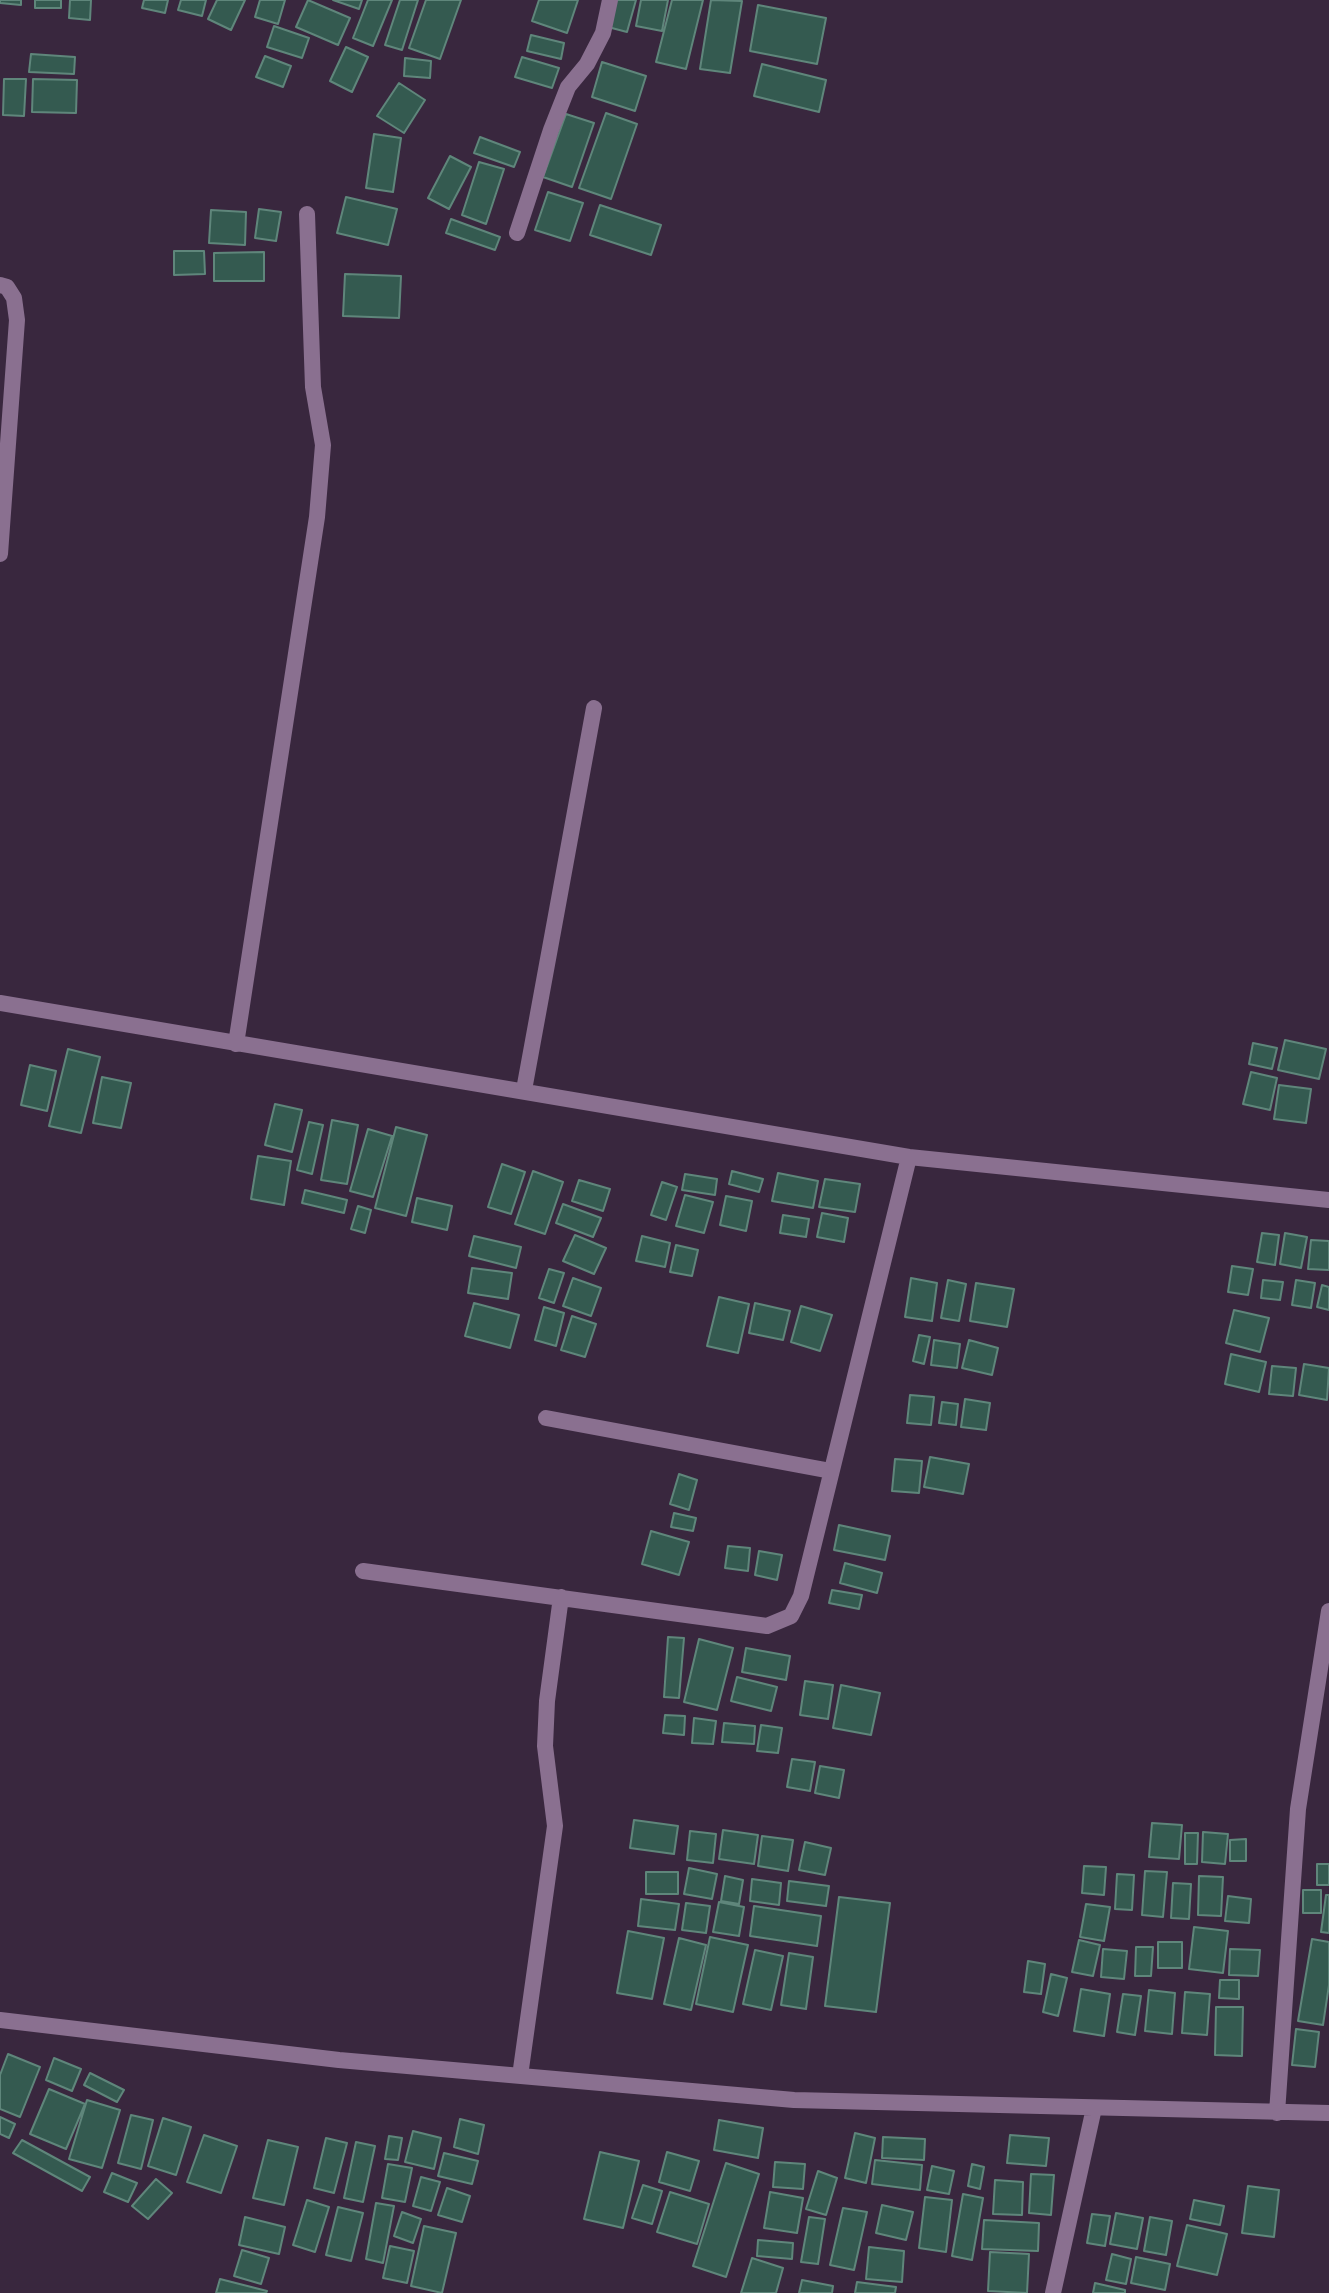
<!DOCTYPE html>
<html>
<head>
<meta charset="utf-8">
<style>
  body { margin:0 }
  canvas { display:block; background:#39273e }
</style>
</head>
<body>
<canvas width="1329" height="2293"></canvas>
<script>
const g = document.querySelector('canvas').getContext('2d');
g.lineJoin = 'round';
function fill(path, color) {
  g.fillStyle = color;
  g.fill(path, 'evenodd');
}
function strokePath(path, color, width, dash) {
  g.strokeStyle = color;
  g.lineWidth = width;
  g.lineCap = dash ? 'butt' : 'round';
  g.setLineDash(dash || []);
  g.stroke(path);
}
const building = new Path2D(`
  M0,0H21V5L0,3Z
  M35,0H61V8H35Z
  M70,0H91L90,20L69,18Z
  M144,0H168L165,13L142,8Z
  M181,0H206L202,16L178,10Z
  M217,0H245L231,30L208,19Z
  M260,0H285L278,24L255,17Z
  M308,0L350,18L338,45L296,27Z
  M333,0H362L359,9Z
  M368,0H392L373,46L353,38Z
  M400,0H418L402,50L385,45Z
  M426,0H461L440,59L409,48Z
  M539,0H578L567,33L532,21Z
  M616,0H636L627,32L608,27Z
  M641,0H668L662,31L636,26Z
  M672,0H703L686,69L656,62Z
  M711,0L742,1L730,73L700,69Z
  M758,5L826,18L817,64L750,51Z
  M274,26L309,38L302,58L267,47Z
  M531,35L564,43L561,59L527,51Z
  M346,47L368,57L352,92L330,81Z
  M31,54L75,57L74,74L29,72Z
  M265,56L291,66L283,87L256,77Z
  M522,57L559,68L552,88L515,77Z
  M405,58L431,61L430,78L404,76Z
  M602,62L646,76L635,111L592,97Z
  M762,64L826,80L819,112L754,96Z
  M4,79H26L24,116L3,115Z
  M33,79L77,80L76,113L32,112Z
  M399,83L425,100L404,133L377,116Z
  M606,113L637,124L611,199L579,188Z
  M566,114L594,123L572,187L543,177Z
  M374,134L401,138L393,192L366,188Z
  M480,137L520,152L514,167L474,153Z
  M450,156L471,167L449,209L428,198Z
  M479,162L504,169L486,224L462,215Z
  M548,192L583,203L570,241L535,230Z
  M346,197L397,209L388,245L337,233Z
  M600,205L661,225L651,255L590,235Z
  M259,209L281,212L276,241L255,238Z
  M211,210L246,212L245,245L209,243Z
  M451,219L500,237L495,250L446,233Z
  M174,251H204L205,274L174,275Z
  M264,252V281H214V253Z
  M345,274L401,276L399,318L343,316Z
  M1285,1040L1326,1049L1319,1079L1278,1070Z
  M1253,1043L1277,1048L1272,1069L1249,1064Z
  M68,1049L100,1057L81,1133L49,1126Z
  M30,1065L56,1071L47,1111L21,1105Z
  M1251,1072L1277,1078L1270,1110L1243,1104Z
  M102,1077L131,1083L121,1128L93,1123Z
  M1279,1085L1311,1089L1306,1123L1274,1119Z
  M275,1104L302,1110L292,1152L265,1145Z
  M332,1120L358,1125L347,1184L321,1180Z
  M309,1122L323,1125L312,1174L297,1170Z
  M396,1127L427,1135L406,1216L375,1208Z
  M368,1129L392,1136L373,1197L350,1191Z
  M258,1156L291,1161L284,1205L251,1199Z
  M502,1164L525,1172L511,1214L488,1207Z
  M533,1171L563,1182L545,1234L515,1224Z
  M732,1171L763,1179L759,1192L729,1184Z
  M778,1173L818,1181L813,1208L772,1201Z
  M685,1174L717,1179L715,1195L682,1190Z
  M825,1179L860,1184L855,1212L819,1207Z
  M579,1180L610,1189L603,1211L572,1201Z
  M662,1182L677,1187L666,1220L651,1215Z
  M305,1190L347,1200L344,1213L302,1203Z
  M685,1195L713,1202L704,1233L676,1226Z
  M726,1196L752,1201L746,1231L720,1225Z
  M417,1198L452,1206L447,1230L412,1222Z
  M563,1204L601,1218L593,1237L556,1223Z
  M358,1206L371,1210L365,1233L351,1229Z
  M822,1213L848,1218L844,1242L817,1237Z
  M783,1215L809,1219L806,1237L780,1233Z
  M1262,1233L1279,1235L1275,1265L1257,1262Z
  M1285,1233L1307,1237L1301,1268L1280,1264Z
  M575,1235L606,1248L594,1274L563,1261Z
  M474,1236L521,1247L516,1268L469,1256Z
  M642,1236L670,1243L665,1267L636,1261Z
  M1311,1240L1329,1241V1270L1308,1269Z
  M676,1245L698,1250L692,1276L670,1272Z
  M1232,1266L1253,1269L1248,1295L1228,1292Z
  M472,1268L512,1273L508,1299L468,1293Z
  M549,1269L564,1273L554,1303L539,1298Z
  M573,1278L601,1288L591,1316L563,1306Z
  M911,1278L937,1283L932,1321L905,1317Z
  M948,1280L966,1284L959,1321L941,1318Z
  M1263,1280L1283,1282L1280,1300L1261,1298Z
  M1296,1280L1315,1283L1311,1308L1292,1305Z
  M976,1283L1014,1289L1007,1327L970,1321Z
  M1322,1285L1329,1287V1310L1317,1307Z
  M719,1297L749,1304L738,1353L707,1346Z
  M474,1303L519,1315L510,1348L465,1336Z
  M755,1303L790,1311L783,1340L749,1333Z
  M801,1306L832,1315L820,1351L791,1342Z
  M544,1307L564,1313L556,1346L535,1340Z
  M1234,1310L1269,1318L1260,1352L1226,1343Z
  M572,1316L596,1324L585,1357L561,1350Z
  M919,1335L930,1337L924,1364L913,1361Z
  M934,1340L960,1344L957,1368L931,1365Z
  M969,1340L998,1348L992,1375L962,1368Z
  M1231,1354L1266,1362L1259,1392L1225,1384Z
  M1304,1364L1329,1368L1327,1400L1299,1395Z
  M1272,1366L1296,1368L1293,1396L1269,1394Z
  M910,1395L934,1397L931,1425L907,1423Z
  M965,1399L990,1403L986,1430L961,1427Z
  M942,1402L958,1404L956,1425L939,1423Z
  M930,1457L969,1464L963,1494L924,1487Z
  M895,1459L922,1461L919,1493L892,1491Z
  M679,1474L697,1480L689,1510L670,1504Z
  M674,1513L696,1518L693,1531L671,1527Z
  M839,1525L890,1536L885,1560L834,1550Z
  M651,1531L689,1542L679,1575L642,1564Z
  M728,1546L750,1548L748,1571L725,1568Z
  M759,1551L782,1555L777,1580L755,1575Z
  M845,1563L882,1573L877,1593L840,1583Z
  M832,1590L862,1595L859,1609L829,1603Z
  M668,1637L684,1638L679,1698L664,1697Z
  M699,1639L733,1648L717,1710L684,1702Z
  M746,1648L790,1656L786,1680L742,1672Z
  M737,1677L777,1687L771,1711L731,1701Z
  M805,1681L833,1685L828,1719L800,1715Z
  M841,1685L880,1693L871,1735L833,1728Z
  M665,1715L685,1716L684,1735L663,1733Z
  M694,1718L716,1721L713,1744L692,1743Z
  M724,1723L755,1726L754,1744L722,1742Z
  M761,1725L782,1728L778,1753L757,1751Z
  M792,1759L815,1762L810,1791L787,1787Z
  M820,1766L844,1770L839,1798L815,1793Z
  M634,1820L678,1826L674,1854L630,1848Z
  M1152,1823L1182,1825L1179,1859L1149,1857Z
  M723,1830L758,1835L754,1864L719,1859Z
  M690,1831L716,1834L713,1863L687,1860Z
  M1203,1832L1228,1834L1225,1864L1202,1862Z
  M1185,1833H1198L1197,1864H1185Z
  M762,1836L793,1840L788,1871L758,1866Z
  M1246,1839V1861H1230V1840Z
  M805,1842L831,1848L825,1875L799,1870Z
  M1317,1864H1329V1885H1317Z
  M1084,1866L1106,1867L1104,1895L1082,1893Z
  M689,1868L717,1874L712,1899L684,1894Z
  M1145,1871L1167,1872L1163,1917L1142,1915Z
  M646,1872H678V1894H646Z
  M1117,1874L1134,1875L1132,1910L1115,1909Z
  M725,1876L743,1880L739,1904L721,1901Z
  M1199,1876L1223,1877L1221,1916L1198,1915Z
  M752,1879L781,1883L779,1905L750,1901Z
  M789,1881L829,1886L826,1906L787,1901Z
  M1173,1883L1191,1884L1189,1919L1171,1918Z
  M1303,1890H1321V1913H1303Z
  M1326,1895H1329V1933L1321,1932Z
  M1228,1896L1251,1899L1249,1923L1225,1921Z
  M839,1897L890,1903L876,2012L825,2006Z
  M641,1899L679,1904L675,1930L638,1926Z
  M719,1902L744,1907L739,1936L713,1932Z
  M686,1903L710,1906L706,1933L682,1930Z
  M1086,1904L1110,1907L1104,1941L1080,1937Z
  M754,1906L821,1916L817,1946L750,1936Z
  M1194,1927L1228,1931L1223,1973L1189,1969Z
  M628,1931L664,1938L652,1999L617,1993Z
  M710,1937L748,1945L733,2012L696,2004Z
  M679,1938L706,1945L691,2010L664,2004Z
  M1312,1939L1329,1942V1985L1323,2025L1298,2021Z
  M1079,1940L1100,1945L1093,1976L1072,1972Z
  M1158,1942H1182V1968H1158Z
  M1136,1947H1153L1151,1976H1135Z
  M1103,1949L1127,1951L1124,1979L1101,1977Z
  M1230,1949L1260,1950L1258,1976L1229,1975Z
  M755,1950L783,1956L771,2010L743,2004Z
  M789,1953L813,1957L806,2009L781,2005Z
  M1028,1961L1045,1964L1041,1994L1024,1992Z
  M1051,1974L1067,1978L1058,2016L1043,2012Z
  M1220,1980H1239V1999L1219,1998Z
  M1081,1989L1110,1994L1104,2036L1074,2031Z
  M1149,1990L1175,1993L1172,2034L1145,2031Z
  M1185,1992L1210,1994L1207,2035L1182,2033Z
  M1123,1994L1141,1996L1135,2035L1117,2032Z
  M1216,2007H1243L1242,2056L1215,2055Z
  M1296,2029L1319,2032L1315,2067L1292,2065Z
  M8,2054L40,2067L20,2117L0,2109V2075Z
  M54,2058L81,2069L72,2091L46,2080Z
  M90,2073L124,2090L117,2102L84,2085Z
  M49,2089L85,2104L66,2149L30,2134Z
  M87,2100L120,2110L102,2168L69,2159Z
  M131,2115L153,2120L141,2169L118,2163Z
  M0,2117L15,2124L9,2138L0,2134Z
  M163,2118L191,2127L176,2175L148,2166Z
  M460,2119L484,2125L478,2154L454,2147Z
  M719,2120L763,2128L758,2158L714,2150Z
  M413,2131L441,2138L434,2169L405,2162Z
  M855,2133L875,2138L866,2183L845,2178Z
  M204,2135L237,2146L221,2193L187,2182Z
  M1010,2135L1049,2138L1046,2166L1007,2163Z
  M389,2136L402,2138L398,2160L385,2159Z
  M883,2137L925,2139L924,2160L882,2158Z
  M326,2138L347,2143L334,2193L314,2188Z
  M22,2140L90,2177L82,2191L13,2153Z
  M268,2140L298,2147L284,2205L253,2198Z
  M356,2142L375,2146L363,2202L344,2198Z
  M600,2152L639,2161L623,2228L584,2219Z
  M667,2152L699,2161L690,2191L659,2182Z
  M444,2153L478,2161L472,2184L438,2176Z
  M875,2160L922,2165L920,2190L872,2184Z
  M775,2162L805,2164L803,2189L773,2187Z
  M726,2163L759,2174L726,2277L693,2266Z
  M388,2164L412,2168L405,2202L382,2198Z
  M972,2164L984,2167L980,2189L968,2186Z
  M932,2166L954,2171L949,2194L927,2190Z
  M818,2171L837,2178L826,2215L806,2209Z
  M112,2173L137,2183L128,2202L104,2192Z
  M1031,2174L1054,2175L1051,2215L1029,2213Z
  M421,2177L440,2182L431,2211L413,2206Z
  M156,2179L172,2193L148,2219L132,2206Z
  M995,2180L1023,2182L1022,2215L993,2214Z
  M643,2185L662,2191L652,2224L632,2218Z
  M1248,2186L1279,2190L1274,2237L1242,2233Z
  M447,2188L470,2196L462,2222L438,2215Z
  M670,2192L709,2204L697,2244L657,2232Z
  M770,2192L803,2198L797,2233L764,2228Z
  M963,2194L983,2198L972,2260L952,2256Z
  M925,2197L952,2200L946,2252L919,2248Z
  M307,2200L329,2207L315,2252L293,2245Z
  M1194,2200L1224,2206L1220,2225L1190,2219Z
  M376,2203L394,2206L383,2263L366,2259Z
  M882,2205L913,2212L906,2240L876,2233Z
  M338,2207L363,2213L351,2261L326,2255Z
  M843,2208L867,2212L854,2270L830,2265Z
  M402,2212L421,2219L413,2243L394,2236Z
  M1116,2213L1143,2218L1137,2249L1110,2244Z
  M1092,2214L1110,2216L1105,2246L1087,2243Z
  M245,2217L285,2227L279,2254L239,2245Z
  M809,2217L825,2219L818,2264L801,2262Z
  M1150,2217L1172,2221L1166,2255L1144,2251Z
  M984,2220L1039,2223L1038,2251L982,2249Z
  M1187,2225L1227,2234L1217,2275L1177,2266Z
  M424,2226L456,2233L442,2293L411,2286Z
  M758,2240L793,2243L792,2259L757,2256Z
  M390,2246L414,2251L407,2283L383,2278Z
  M869,2247L904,2251L902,2282L866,2279Z
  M242,2250L269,2258L261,2284L234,2276Z
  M990,2252L1029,2254L1027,2293L988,2291Z
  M1112,2254L1131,2259L1126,2284L1106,2280Z
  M1136,2257L1170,2264L1165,2290L1131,2283Z
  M752,2258L783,2268L776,2293H741Z
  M220,2279L267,2291L266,2293H216Z
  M802,2280L833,2286L832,2293H799Z
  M857,2282L896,2287L895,2293H855Z
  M1095,2283L1125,2290V2293H1093Z`);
const street = new Path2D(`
  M517,233L551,130L568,87L587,64L603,33L610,0
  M0,285L7,287L14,298L17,320L0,554
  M0,1003L909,1157L1329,1200
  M236,1044L317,517L323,445L313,387L307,214
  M524,1090L594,708
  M546,1418L831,1471
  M363,1571L767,1626L791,1616L801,1596L909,1157
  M0,2020L339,2060L794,2100L1329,2113
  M520,2076L555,1826L545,1746L547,1701L561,1597
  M1277,2113L1298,1809L1329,1611
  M1053,2293L1094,2108`);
fill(building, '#345a50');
strokePath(building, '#5f867b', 2);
strokePath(street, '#8a7090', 16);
</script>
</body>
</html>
